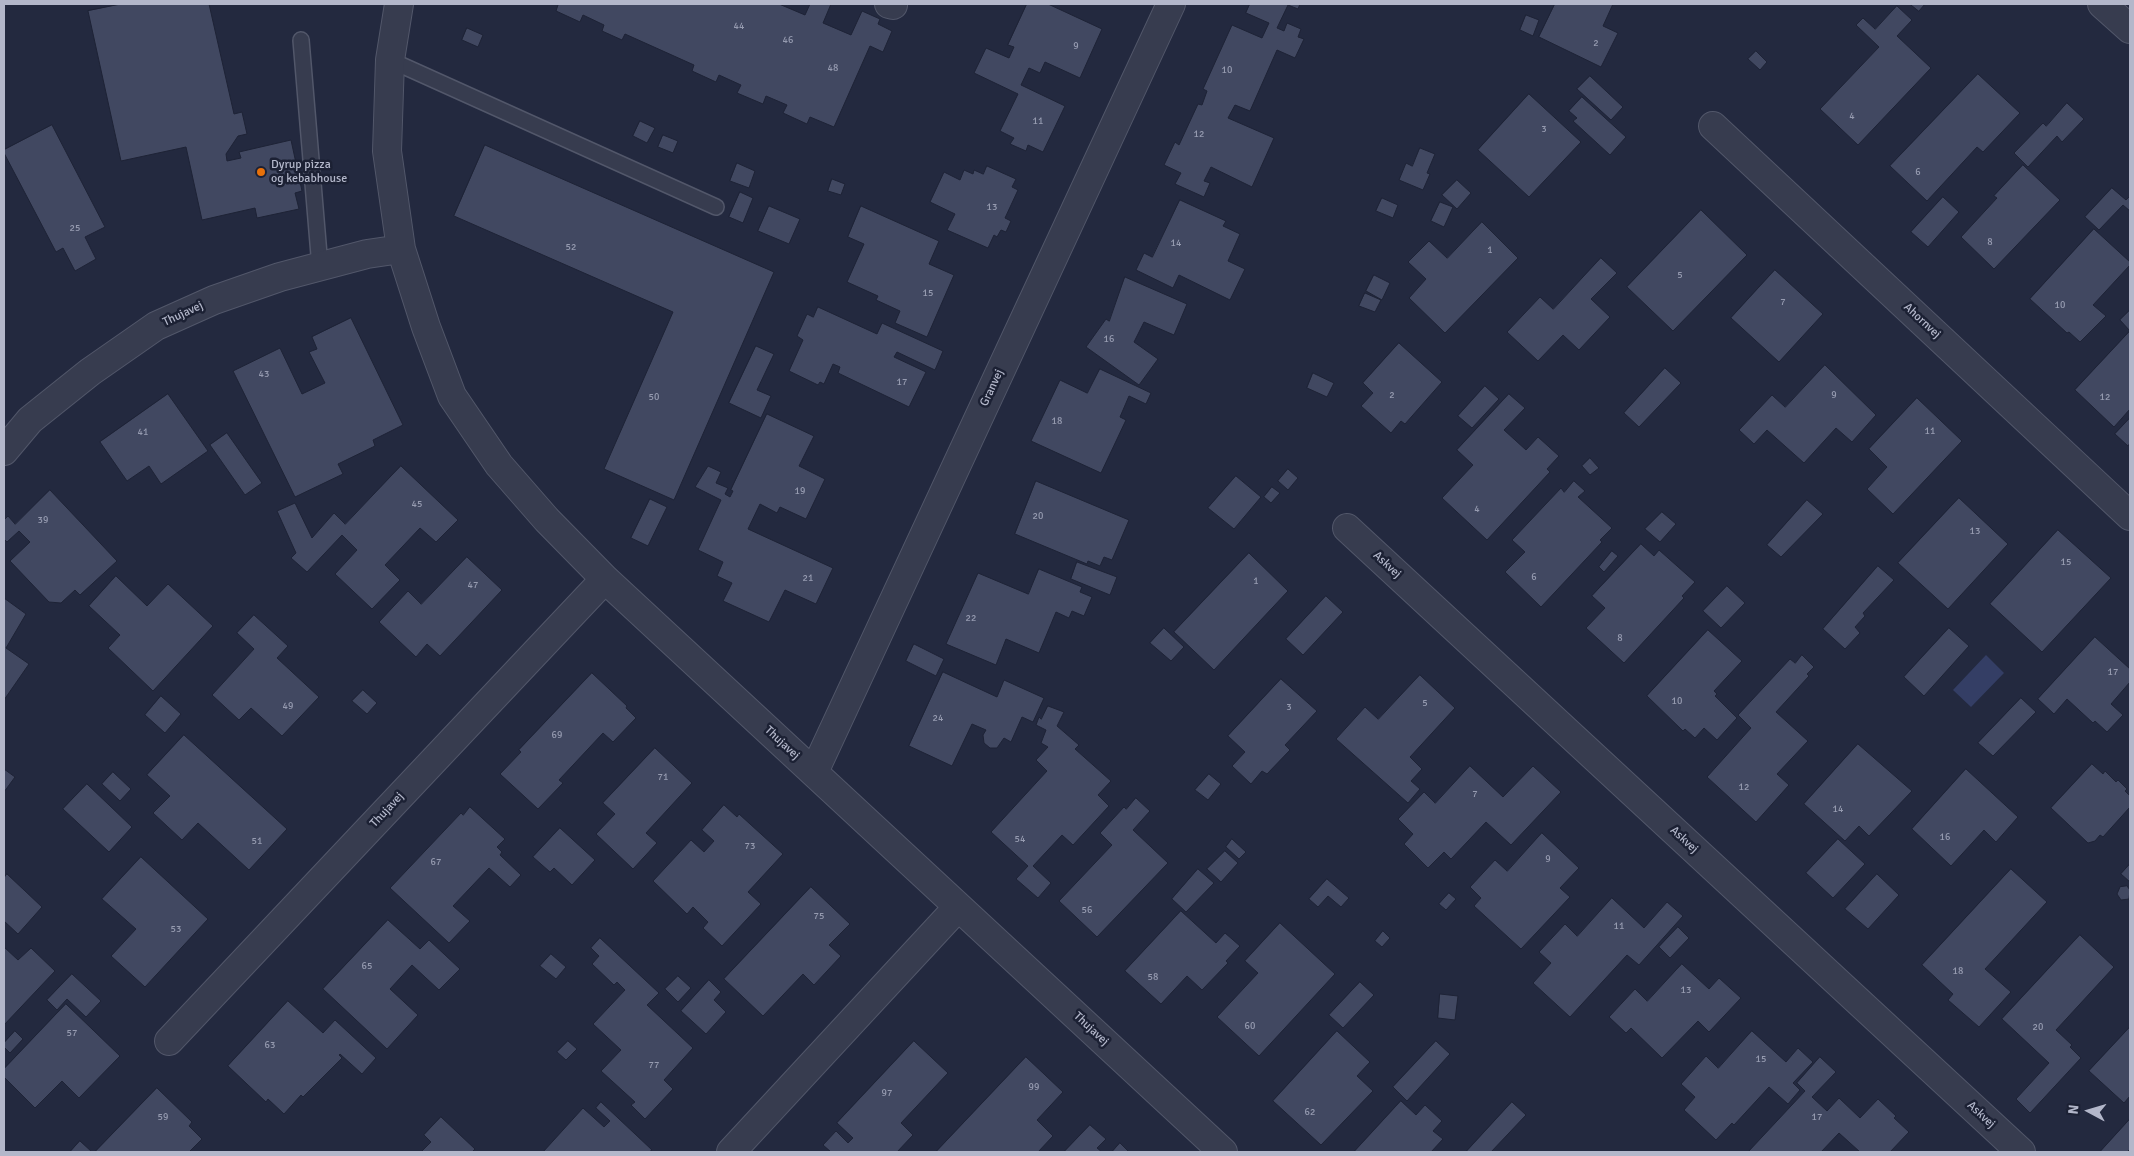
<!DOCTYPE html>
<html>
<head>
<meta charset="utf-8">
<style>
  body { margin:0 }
  #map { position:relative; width:2134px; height:1156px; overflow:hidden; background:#23293f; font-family:Signika,sans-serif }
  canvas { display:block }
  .frame { position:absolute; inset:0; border:5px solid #b3b7ca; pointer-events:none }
  .north { position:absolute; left:2064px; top:1086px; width:50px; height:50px; -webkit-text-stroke:4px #1c2134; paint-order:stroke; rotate:276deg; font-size:14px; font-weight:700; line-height:20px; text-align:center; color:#b3b7ca }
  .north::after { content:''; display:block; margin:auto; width:18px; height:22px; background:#b3b7ca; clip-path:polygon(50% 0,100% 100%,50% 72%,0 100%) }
</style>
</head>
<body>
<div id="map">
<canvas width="2134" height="1156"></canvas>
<div class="frame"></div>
<div class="north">N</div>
</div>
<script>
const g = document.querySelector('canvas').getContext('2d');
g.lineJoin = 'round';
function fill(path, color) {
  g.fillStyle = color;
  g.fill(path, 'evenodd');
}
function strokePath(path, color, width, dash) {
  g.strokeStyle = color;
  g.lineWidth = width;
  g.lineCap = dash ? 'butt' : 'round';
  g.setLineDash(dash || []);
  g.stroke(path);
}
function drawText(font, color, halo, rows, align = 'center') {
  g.font = font + ' Signika,sans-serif';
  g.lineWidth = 5;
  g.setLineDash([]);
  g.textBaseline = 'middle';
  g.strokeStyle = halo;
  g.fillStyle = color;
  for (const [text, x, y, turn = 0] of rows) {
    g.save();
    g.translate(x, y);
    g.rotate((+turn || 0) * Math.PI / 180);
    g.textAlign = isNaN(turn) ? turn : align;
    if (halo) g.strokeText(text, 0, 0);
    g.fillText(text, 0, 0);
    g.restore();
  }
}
const water = new Path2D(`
  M1986,655L2004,673L1971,707L1953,690Z`);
const building = new Path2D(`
  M121,4H209L234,114L242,112L247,134L238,136L226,154L227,161L241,158L239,152L291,140L302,191L295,193L299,209L257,218L255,208L202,220L186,147L121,161L88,11Z
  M556,4H779L805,15L810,4H831L823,23L851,35L862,11L880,19L878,24L892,31L883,52L870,46L834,127L810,117L807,124L783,113L787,105L766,96L763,104L737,93L741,85L719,75L716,82L692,71L694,65L625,34L622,40L602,31L604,25L583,15L580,22L556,11L558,5Z
  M1027,4H1048L1102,29L1080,78L1045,62L1040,73L1029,68L1021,85L1065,106L1043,152L1028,145L1026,151L1010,144L1014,138L1000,131L1018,94L974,73L986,48L1009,58L1014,47L1008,45Z
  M1250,4H1300L1298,9L1288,5L1277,28L1284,31L1287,23L1301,29L1298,37L1304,39L1295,58L1277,50L1250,111L1235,105L1228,118L1274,138L1252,187L1211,167L1204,181L1210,183L1204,197L1175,184L1181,173L1164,165L1175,142L1179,145L1198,104L1202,105L1207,91L1203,89L1232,25L1262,38L1269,23L1246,13Z
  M1555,4H1613L1603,26L1618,33L1601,67L1539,37Z
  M1910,4H1925L1919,11Z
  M1897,6L1912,20L1897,36L1931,68L1858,145L1820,109L1879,47L1856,25L1863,18L1875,29Z
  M1526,15L1539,20L1533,36L1520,30Z
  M467,28L483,35L478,47L462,40Z
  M1756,51L1767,62L1760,70L1748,59Z
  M1978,74L2020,113L1983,152L1977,147L1927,201L1890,166Z
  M1590,76L1623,107L1611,120L1577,89Z
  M1529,94L1581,142L1529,197L1478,150Z
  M1582,97L1626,137L1610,155L1573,121L1577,118L1569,111Z
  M2067,103L2084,119L2062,142L2057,136L2028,167L2014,153L2043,123L2046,126Z
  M640,121L655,128L647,143L633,136Z
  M52,125L105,227L85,237L96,259L75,271L63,248L56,252L4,153V150Z
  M663,135L678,141L673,153L658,147Z
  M485,145L774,272L674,500L604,469L673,312L454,216Z
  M1420,148L1435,154L1427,173L1430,174L1423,190L1399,180L1406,163L1412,166Z
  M737,163L755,171L749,188L730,181Z
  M2023,165L2060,200L1994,269L1961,237L1997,198L1994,196Z
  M987,166L1016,179L1012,187L1018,190L1005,218L1011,221L1006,232L1001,230L997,237L994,235L988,248L947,230L955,214L930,202L944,172L960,180L964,170L973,174L974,170L983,174Z
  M832,179L845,184L841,195L828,191Z
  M1457,180L1471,193L1457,209L1442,195Z
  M2112,188L2126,200L2130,196V211L2123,205L2099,230L2085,217Z
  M740,192L753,198L743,223L729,217Z
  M1943,197L1959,212L1928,247L1911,232Z
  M1382,198L1398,205L1393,218L1376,211Z
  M1180,200L1226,221L1223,226L1240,234L1228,261L1245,269L1230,300L1179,275L1173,288L1136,270L1144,253L1152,257Z
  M1440,202L1453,207L1444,227L1431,221Z
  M769,206L800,219L789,244L758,231Z
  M861,206L939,241L929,264L954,275L927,337L895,323L900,311L876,300L878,296L847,282L864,244L848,237Z
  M1701,210L1747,255L1673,331L1627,287Z
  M1482,222L1518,258L1445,333L1409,298L1426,279L1408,262L1429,241L1447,258Z
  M2094,229L2130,262V265L2093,305L2106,316L2080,342L2069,332L2067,333L2030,299Z
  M1601,258L1617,273L1591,299L1610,317L1579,350L1563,335L1538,361L1507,332L1540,297L1553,309Z
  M1775,270L1823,314L1779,362L1731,318Z
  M1374,275L1390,283L1382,300L1366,291Z
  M1125,277L1187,304L1174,335L1144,322L1134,342L1158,359L1139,385L1086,347L1106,319L1109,321Z
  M1365,293L1381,300L1375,312L1359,306Z
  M818,307L877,334L882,323L943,351L935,370L897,352L894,357L926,372L909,407L838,373L840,367L833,364L824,384L820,382L818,385L789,371L803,340L797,336L807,314L813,317Z
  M2130,310V331L2120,320Z
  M351,318L403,425L373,440L375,446L338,464L343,474L295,497L233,371L280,348L302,394L325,383L309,352L317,349L312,337Z
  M2130,331V409L2114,427L2075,390Z
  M1399,343L1442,382L1405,424L1401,421L1391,433L1361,406L1373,393L1363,383Z
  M756,346L774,354L757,390L771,396L761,418L729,403Z
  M1825,365L1876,415L1852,442L1836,428L1804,463L1767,430L1754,444L1739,430L1772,395L1785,407Z
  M1665,368L1681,383L1639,427L1624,413Z
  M1100,369L1151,393L1146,404L1129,396L1120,417L1126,420L1101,473L1031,441L1060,380L1087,393Z
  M1313,373L1334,383L1327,397L1307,388Z
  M1485,386L1499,399L1472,428L1458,416Z
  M168,394L208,451L161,484L149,466L127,481L100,442Z
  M1509,394L1525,408L1504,430L1526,450L1538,437L1559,456L1547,469L1550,472L1487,540L1442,498L1473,465L1457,450Z
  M1917,398L1962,441L1893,514L1867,489L1887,467L1869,449Z
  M767,414L814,436L799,466L825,479L806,519L780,507L777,513L760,504L748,529L833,568L816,604L785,590L769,622L723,601L732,583L717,576L723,562L698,550L721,500L695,487L708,466L721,472L716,483L728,488L725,494L730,497L733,491L731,490Z
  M2130,418V443L2128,446L2115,434Z
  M227,433L262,483L245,495L210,445Z
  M1590,458L1599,468L1590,475L1582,466Z
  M401,466L458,520L436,542L420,528L385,565L400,580L372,609L335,574L357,550L342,535L307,572L291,558L296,553L277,511L295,503L312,538L334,513L345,524Z
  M1288,469L1298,478L1288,490L1278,481Z
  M1236,476L1261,497L1234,529L1208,508Z
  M1036,481L1129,520L1112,560L1104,557L1100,566L1088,561L1087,564L1015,534Z
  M1574,481L1585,491L1578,497L1612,528L1600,540L1602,542L1541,607L1505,572L1525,552L1512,540L1561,488L1564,492Z
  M1272,487L1280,493L1271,503L1264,497Z
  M50,490L117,561L80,595L75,590L61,603L49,602L10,561L30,542L19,531L7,542L4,539V520L8,516L15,524Z
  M1959,498L2008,544L1948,609L1898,563Z
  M650,499L667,507L648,546L631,538Z
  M1807,500L1823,514L1781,557L1767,545Z
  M1662,512L1676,524L1660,542L1645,529Z
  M2058,530L2111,578L2042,652L1990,604Z
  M1641,544L1654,556L1659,550L1695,582L1682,596L1684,598L1624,663L1586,628L1605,608L1592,596Z
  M1612,551L1618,556L1604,572L1599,567Z
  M1249,553L1288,591L1214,670L1174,632Z
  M467,557L502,590L440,656L427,644L416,657L379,622L408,591L421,604Z
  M1077,562L1117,577L1110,595L1071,579Z
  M1878,566L1894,580L1863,613L1865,616L1855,627L1860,633L1845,649L1823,629Z
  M1039,569L1082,587L1080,592L1092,597L1084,616L1072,611L1069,618L1056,612L1039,653L1006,639L996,665L946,644L978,573L1028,594Z
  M116,576L147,606L168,584L213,626L153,691L108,648L120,635L89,606Z
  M1727,586L1745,603L1721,628L1703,611Z
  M1326,596L1343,612L1303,655L1286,639Z
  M4,598L26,614L6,648L29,664L4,700Z
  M254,615L288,646L277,658L319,697L282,736L251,708L239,720L212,695L254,649L237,633Z
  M1164,628L1184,647L1171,661L1150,643Z
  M1949,628L1969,646L1924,696L1904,677Z
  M1708,630L1742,661L1714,691L1717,694L1715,696L1737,718L1717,740L1704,728L1695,738L1685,729L1683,731L1647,696Z
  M2095,637L2130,669V682L2111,704L2123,715L2107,732L2095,721L2093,723L2067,699L2054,714L2038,699Z
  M914,644L944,659L936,676L906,661Z
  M1802,655L1814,667L1807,674L1809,676L1776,712L1808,741L1777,774L1789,785L1756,822L1707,777L1751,728L1738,715L1790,659L1795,663Z
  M943,672L997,697L1004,680L1044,698L1033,722L1022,717L1011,742L1004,738L997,748H990L984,743L983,735L986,730L972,724L952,766L909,746Z
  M592,673L627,706L626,708L636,718L613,742L603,733L559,780L563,783L538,809L500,774L521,752L519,750Z
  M1420,675L1455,708L1410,757L1422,769L1411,781L1420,789L1408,803L1336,739L1365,707L1378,719Z
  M1281,679L1317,711L1285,745L1290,750L1267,774L1262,771L1251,784L1232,766L1245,752L1228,736Z
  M363,690L377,703L367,714L352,701Z
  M161,696L181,714L165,733L145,715Z
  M2021,698L2036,712L1993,756L1978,743Z
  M1048,706L1064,712L1057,726L1079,745L1075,749L1111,781L1098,795L1109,806L1073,845L1062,835L1033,866L1051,883L1038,898L1016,879L1028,866L991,832L1047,771L1036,760L1048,747L1041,743L1046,730L1036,725L1039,717L1041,719Z
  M184,735L287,829L249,870L198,823L182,840L153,813L170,796L147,775Z
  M1858,744L1912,791L1869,836L1859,826L1845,841L1804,804Z
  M655,748L692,783L646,833L657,843L633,869L596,834L615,814L603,803Z
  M2092,764L2103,774L2105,771L2116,782L2118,780L2127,789L2125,791L2130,796V807L2103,837L2100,835L2095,841L2088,843L2051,808Z
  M1470,766L1503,797L1533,766L1561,792L1511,845L1486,822L1451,859L1444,852L1428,868L1404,844L1413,834L1398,819L1424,792L1435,803Z
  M4,769L15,777L4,792Z
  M1966,769L2018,817L1996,842L1984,830L1951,866L1912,829Z
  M113,772L131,789L120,801L102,784Z
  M1209,774L1221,784L1208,800L1195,790Z
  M87,784L132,827L109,852L63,809Z
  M1136,798L1150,811L1133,830L1168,863L1097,937L1059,901L1112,845L1100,833L1124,807L1126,809Z
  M724,805L737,817L739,814L783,854L748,892L761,904L722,946L703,928L708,922L693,907L687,914L653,881L691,840L704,852L714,841L702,830Z
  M470,807L505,839L497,847L502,852L500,855L521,875L510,887L489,868L453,906L470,921L449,943L390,888L461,813L463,815Z
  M560,828L595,860L572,885L554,868L550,872L533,857Z
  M1542,833L1579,868L1560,888L1570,897L1521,949L1474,906L1481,898L1470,887L1495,860L1507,871Z
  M1232,839L1246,852L1239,859L1226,847Z
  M1838,839L1865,864L1833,898L1806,873Z
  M1225,851L1238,863L1221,882L1207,869Z
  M141,857L208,919L145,987L111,956L136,929L102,899Z
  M2130,864V882L2121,874Z
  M1198,869L1214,883L1186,912L1172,899Z
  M2011,869L2047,902L1985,969L2011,992L1979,1027L1948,1000L1953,994L1922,965Z
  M7,874L42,907L18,934L4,921V878Z
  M1877,874L1899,895L1868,929L1845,909Z
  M1327,879L1349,898L1341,907L1328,896L1318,907L1309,899Z
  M2127,886L2130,890L2129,899L2121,900L2117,894L2120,887Z
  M811,887L850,924L829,945L841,956L814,985L803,974L763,1016L724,979Z
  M1449,893L1456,899L1446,910L1439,904Z
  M1612,898L1644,928L1667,902L1683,916L1639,965L1627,955L1570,1017L1533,983L1551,963L1539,952L1565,924L1577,936Z
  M1181,911L1216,943L1225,933L1240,946L1226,961L1228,963L1202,990L1187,976L1161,1004L1125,971Z
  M388,920L420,949L429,940L460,969L439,990L412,965L390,989L418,1015L387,1049L323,989Z
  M1280,923L1335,974L1259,1056L1217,1017L1258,973L1245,961Z
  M1678,927L1689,938L1670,958L1659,947Z
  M1383,931L1390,938L1382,947L1375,941Z
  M2080,935L2114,967L2056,1030L2072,1045L2070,1047L2081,1058L2030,1113L2016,1099L2049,1063L2002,1019Z
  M600,938L659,993L647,1005L693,1048L664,1080L673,1089L645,1119L631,1105L635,1102L601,1071L621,1050L593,1024L625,990L617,982L614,985L592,964L599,956L591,948Z
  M4,947L18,960L31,948L55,971L4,1025Z
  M551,954L566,967L556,979L540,966Z
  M1682,964L1709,989L1719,978L1741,998L1709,1032L1698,1021L1662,1058L1631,1028L1626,1033L1609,1017L1635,989L1647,1001Z
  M72,974L101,1001L86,1017L67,999L57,1010L47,1000Z
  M678,976L691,988L678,1002L665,989Z
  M709,980L721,992L714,1000L726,1012L706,1034L681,1011Z
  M1360,982L1374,995L1343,1028L1329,1015Z
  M1440,994L1458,996L1455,1020L1438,1018Z
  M288,1001L323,1033L335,1020L376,1058L362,1074L340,1054L339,1055L342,1058L303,1097L301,1095L284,1114L268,1099L266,1102L228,1066Z
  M66,1004L120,1056L79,1098L62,1081L35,1108L4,1077V1069Z
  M2130,1027V1096L2124,1103L2089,1071Z
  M15,1031L23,1039L10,1053L4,1047V1043Z
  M1337,1031L1370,1062L1357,1076L1373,1091L1321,1145L1273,1101Z
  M1752,1031L1786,1062L1798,1048L1813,1062L1793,1083L1800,1090L1788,1104L1769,1087L1734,1125L1732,1123L1716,1140L1684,1110L1695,1097L1681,1084L1706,1056L1718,1068Z
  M568,1041L577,1049L566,1060L557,1052Z
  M914,1041L948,1073L901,1123L913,1135L897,1152H831L823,1145L836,1131L848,1143L853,1138L837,1123Z
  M1436,1041L1450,1054L1407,1101L1393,1087Z
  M1026,1057L1063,1092L1037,1120L1053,1136L1038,1152H936Z
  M1820,1057L1836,1072L1812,1097L1827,1111L1839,1098L1860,1118L1878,1099L1896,1116L1894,1118L1909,1132L1890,1152H1860L1839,1133L1821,1152H1748L1805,1091L1797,1083Z
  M157,1088L192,1122L189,1126L202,1139L189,1152H95Z
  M1401,1101L1416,1115L1425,1105L1442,1121L1433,1131L1443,1139L1431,1152H1354Z
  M601,1102L652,1150L649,1152H543L583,1108L604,1127L610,1121L596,1108Z
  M1512,1102L1526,1115L1491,1152H1466Z
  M441,1117L475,1149L472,1152H421L431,1142L424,1135Z
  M2130,1119V1149L2127,1152H2100Z
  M1090,1125L1106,1139L1097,1148L1102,1152H1064Z
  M80,1141L92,1152H70Z
  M1120,1143L1129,1152H1112Z`);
const lane = new Path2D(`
  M301,40L320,267
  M390,60L716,207`);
const street = new Path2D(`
  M399,4L390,60L387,151L401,249L426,327L452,396L499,465L547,520L605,579L1223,1152
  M889,4L893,5
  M2102,4L2130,29
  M1713,126L2130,516
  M4,451L30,420L90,372L156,326L214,300L280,277L367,254L401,249
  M1347,528L2021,1152
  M814,772L1171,4
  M169,1041L605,579
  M731,1152L958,907`);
const markers = [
  [261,172,5,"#e8710a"]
];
const numberNames = [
  ["44",739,26],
  ["46",788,40],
  ["2",1596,43],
  ["9",1076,46],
  ["48",833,68],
  ["10",1227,70],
  ["4",1852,116],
  ["11",1038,121],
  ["3",1544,129],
  ["12",1199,134],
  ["6",1918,172],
  ["13",992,207],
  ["25",75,228],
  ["8",1990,242],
  ["14",1176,243],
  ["52",571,247],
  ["1",1490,250],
  ["5",1680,275],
  ["15",928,293],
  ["7",1783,302],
  ["10",2060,305],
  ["16",1109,339],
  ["43",264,374],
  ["17",902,382],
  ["2",1392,395],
  ["9",1834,395],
  ["50",654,397],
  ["12",2105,397],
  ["18",1057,421],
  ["11",1930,431],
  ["41",143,432],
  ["19",800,491],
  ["45",417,504],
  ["4",1477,509],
  ["20",1038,516],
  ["39",43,520],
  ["13",1975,531],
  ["15",2066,562],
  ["6",1534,577],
  ["21",808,578],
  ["1",1256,581],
  ["47",473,585],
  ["22",971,618],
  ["8",1620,638],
  ["17",2113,672],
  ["10",1677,701],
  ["5",1425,703],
  ["49",288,706],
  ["3",1289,707],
  ["24",938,718],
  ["69",557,735],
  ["71",663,777],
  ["12",1744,787],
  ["7",1475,794],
  ["14",1838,809],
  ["16",1945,837],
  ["54",1020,839],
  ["51",257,841],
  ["73",750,846],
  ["9",1548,859],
  ["67",436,862],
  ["56",1087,910],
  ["75",819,916],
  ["11",1619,926],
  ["53",176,929],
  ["65",367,966],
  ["18",1958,971],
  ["58",1153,977],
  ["13",1686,990],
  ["60",1250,1026],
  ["20",2038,1027],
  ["57",72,1033],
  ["63",270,1045],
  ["15",1761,1059],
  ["77",654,1065],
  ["99",1034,1087],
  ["97",887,1093],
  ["62",1310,1112],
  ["59",163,1117],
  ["17",1817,1117]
];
const poiNames = [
  ["Dyrup pizza",271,165],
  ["og kebabhouse",271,179]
];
const streetNames = [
  ["Thujavej",183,314,-25],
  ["Ahornvej",1922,321,43],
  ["Granvej",992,388,-65],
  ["Askvej",1387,565,43],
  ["Thujavej",782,743,43],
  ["Thujavej",387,810,-47],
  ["Askvej",1684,840,43],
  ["Thujavej",1091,1029,43],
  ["Askvej",1981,1115,43]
];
fill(water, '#343e65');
fill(building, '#414861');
strokePath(building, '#1e2336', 1);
strokePath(lane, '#52576a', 18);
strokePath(street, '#52576a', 30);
strokePath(lane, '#373c4f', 15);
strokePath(street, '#373c4f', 28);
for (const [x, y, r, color] of markers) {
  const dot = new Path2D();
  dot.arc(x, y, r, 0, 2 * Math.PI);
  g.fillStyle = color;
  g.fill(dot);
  strokePath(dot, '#1c2134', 2);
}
drawText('10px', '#969bb0', null, numberNames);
drawText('12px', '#b3b7ca', '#1c2134', poiNames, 'left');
drawText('12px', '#b3b7ca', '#1c2134', streetNames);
</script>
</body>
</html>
